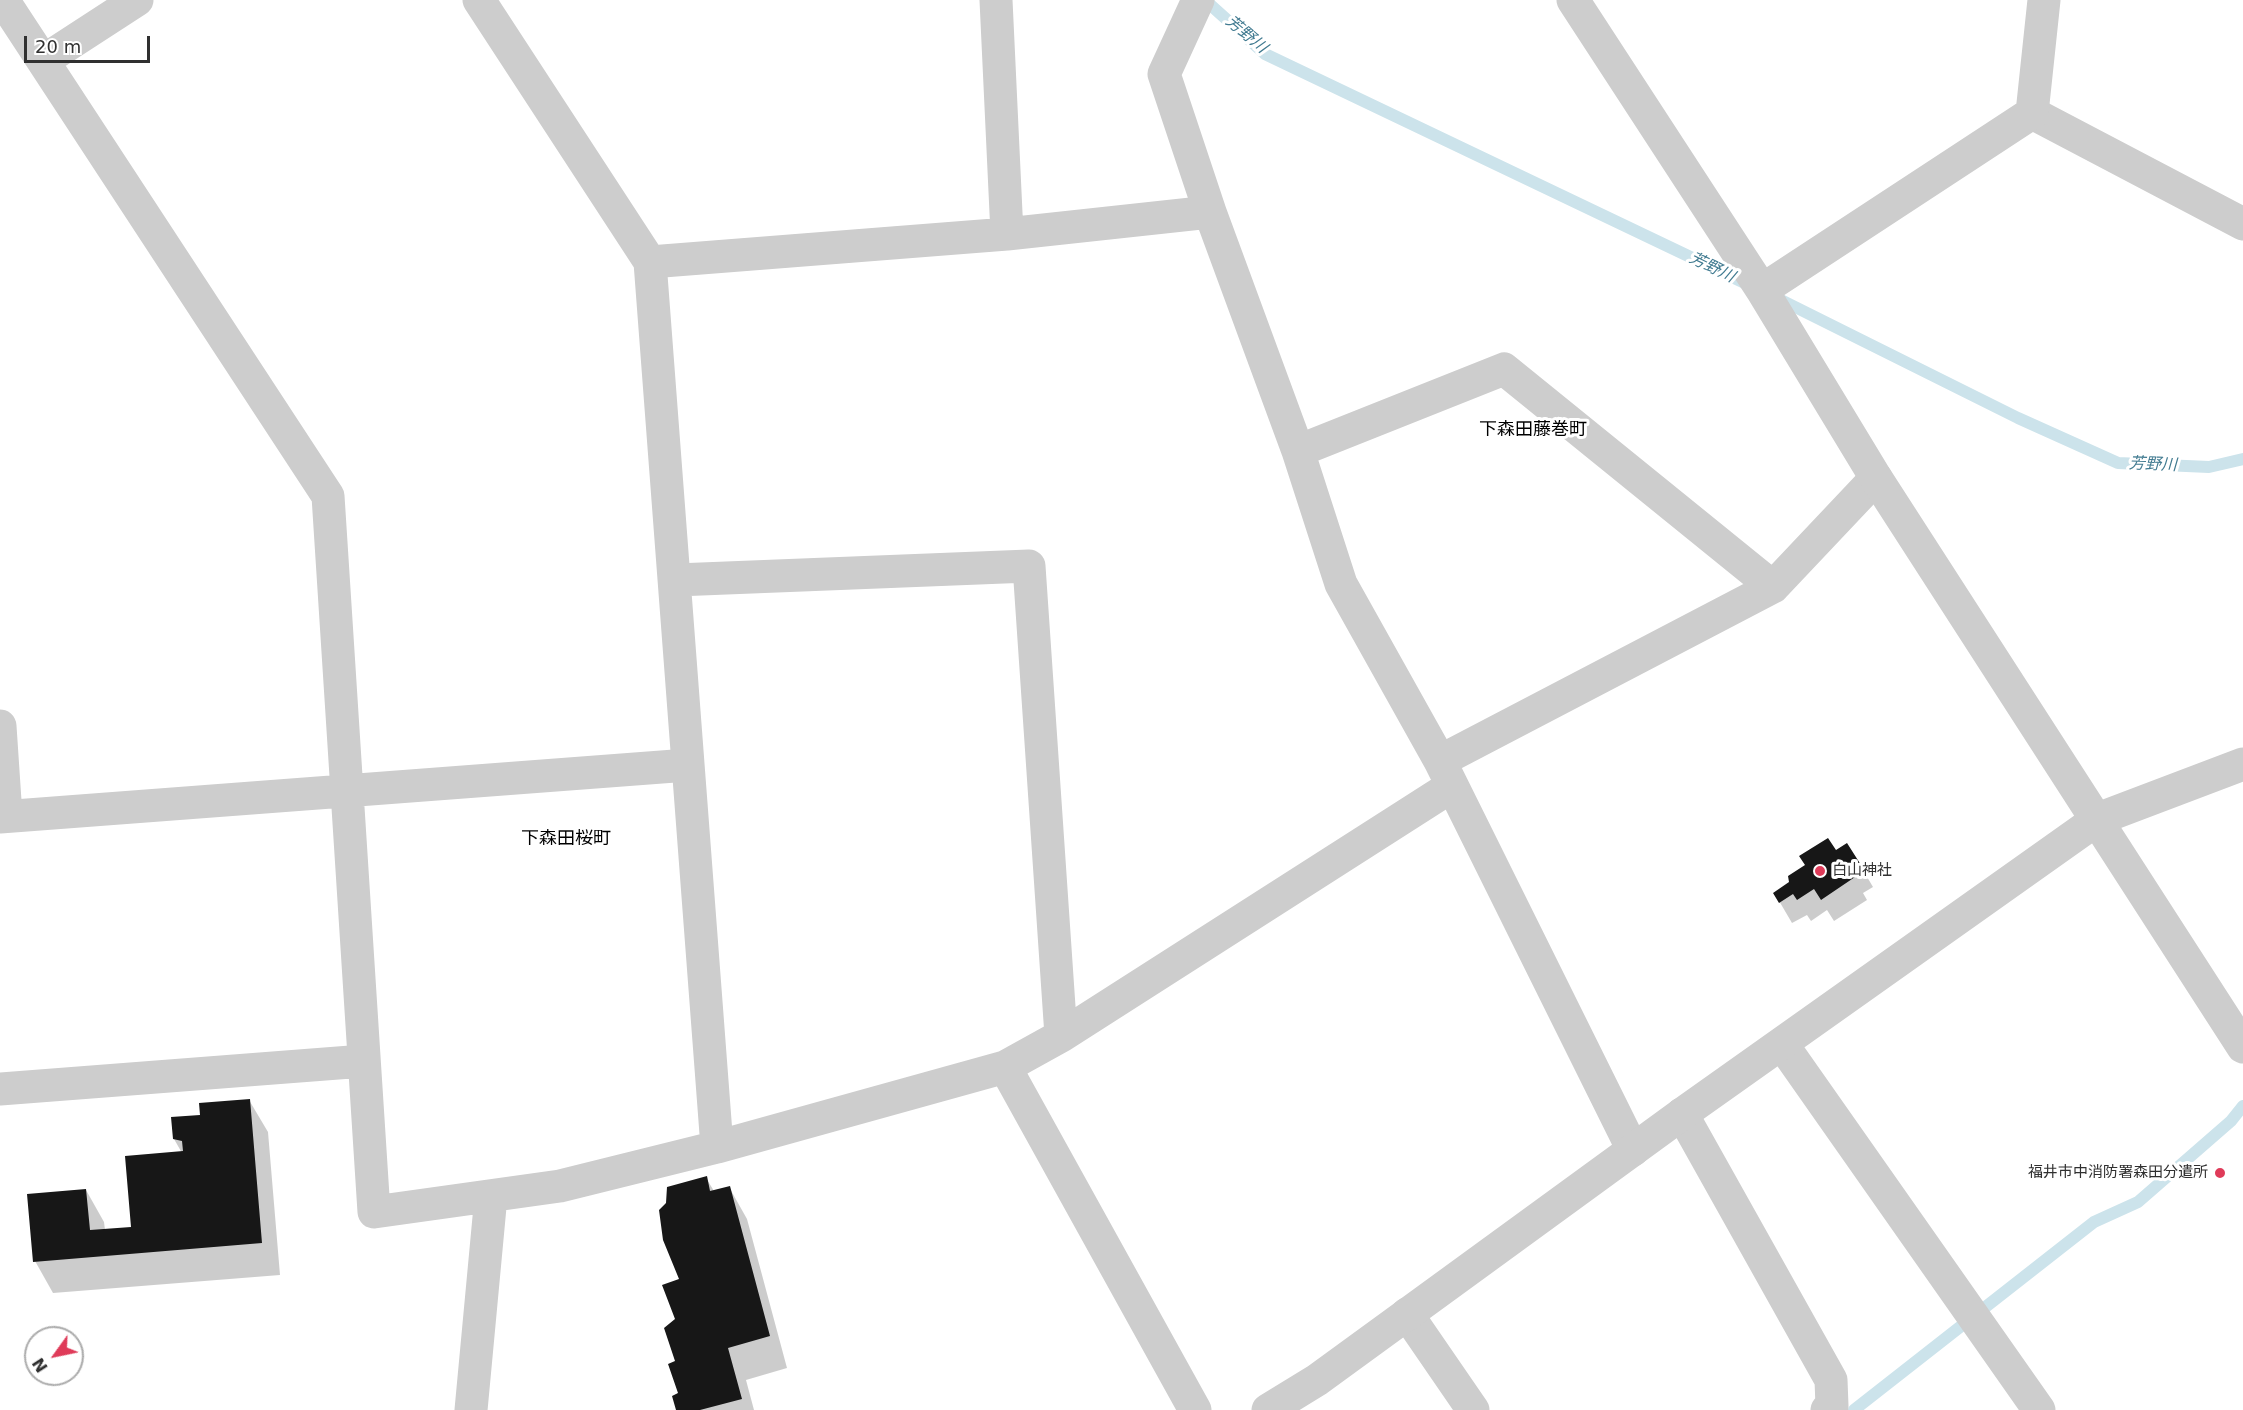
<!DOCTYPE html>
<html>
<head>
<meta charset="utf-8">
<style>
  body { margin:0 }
  #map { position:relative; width:2243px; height:1410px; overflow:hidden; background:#fff; font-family:"DejaVu Sans",sans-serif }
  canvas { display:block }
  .north { position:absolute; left:24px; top:1326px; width:60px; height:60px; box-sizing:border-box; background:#fff; border:2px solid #acacac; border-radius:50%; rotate:237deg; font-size:16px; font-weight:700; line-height:24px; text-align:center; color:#303030 }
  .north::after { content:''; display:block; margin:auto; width:21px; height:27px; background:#df3b59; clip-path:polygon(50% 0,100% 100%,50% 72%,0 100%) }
  .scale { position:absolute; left:24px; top:36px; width:126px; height:27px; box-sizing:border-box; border:3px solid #303030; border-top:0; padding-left:8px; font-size:18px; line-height:21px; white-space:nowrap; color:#303030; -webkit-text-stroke:4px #fff; paint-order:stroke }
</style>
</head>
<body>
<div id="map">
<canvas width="2243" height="1410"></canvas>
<div class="north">N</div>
<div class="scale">20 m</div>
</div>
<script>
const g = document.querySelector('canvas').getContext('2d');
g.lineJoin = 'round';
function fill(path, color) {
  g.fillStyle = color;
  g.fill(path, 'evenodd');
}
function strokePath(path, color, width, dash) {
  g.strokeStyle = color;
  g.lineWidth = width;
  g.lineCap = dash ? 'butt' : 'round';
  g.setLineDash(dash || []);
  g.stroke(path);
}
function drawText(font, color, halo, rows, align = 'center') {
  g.font = font + ' "DejaVu Sans","Noto Sans JP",sans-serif';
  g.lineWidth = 6;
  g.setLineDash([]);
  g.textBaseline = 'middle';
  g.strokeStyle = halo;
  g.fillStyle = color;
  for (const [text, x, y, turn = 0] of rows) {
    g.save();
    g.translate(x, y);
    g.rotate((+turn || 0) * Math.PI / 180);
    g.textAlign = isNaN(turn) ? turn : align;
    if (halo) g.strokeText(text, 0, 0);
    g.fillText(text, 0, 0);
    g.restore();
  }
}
const shadow = new Path2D(`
  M1836,852L1860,865L1873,887L1863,893L1867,900L1834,921L1827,910L1811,921L1807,915L1792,923L1775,894Z
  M249,1100L268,1132L280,1275L53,1293L35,1261L86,1190L104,1222L105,1230L133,1228L182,1153L174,1139L202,1116Z
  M706,1178L714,1191L729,1187L747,1219L787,1368L746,1380L754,1410H677L680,1393L677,1362L680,1279Z`);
const stream = new Path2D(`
  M1205,0L1265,54L1749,285
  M1775,297L2018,418L2118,463L2209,467L2243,459
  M1854,1410L2094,1222L2138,1202L2231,1121L2243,1106`);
const building = new Path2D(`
  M1828,838L1836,850L1847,843L1861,865L1851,871L1855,877L1821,900L1814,889L1797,900L1793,894L1779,903L1773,893L1789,882L1788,876L1805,865L1799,856Z
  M250,1099L262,1243L33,1262L27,1194L86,1189L90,1230L131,1227L125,1156L183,1151L182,1141L173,1139L171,1117L200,1115L199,1103Z
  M707,1176L710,1191L730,1186L770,1336L728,1348L742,1399L700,1410H676L672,1396L678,1393L668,1364L675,1361L664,1328L675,1319L662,1285L679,1279L663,1240L659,1210L666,1203L667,1187Z`);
const minor = new Path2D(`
  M3,0L328,496L374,1212L560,1186L717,1147L1005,1067L1061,1036L1452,786
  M479,0L650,262L717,1147
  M996,0L1007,234
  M1198,0L1164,74L1210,212L1298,451L1341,584L1440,761L1633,1150
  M43,61L137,0
  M2032,113L2243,224
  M650,262L1007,234L1210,212
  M1298,451L1504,369L1773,587
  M676,580L1029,566L1061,1036
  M0,726L6,816
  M1440,761L1773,587L1876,478
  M0,817L688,765
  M1782,1044L2039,1410
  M1005,1067L1195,1410
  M0,1089L364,1061
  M1682,1114L1831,1380L1832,1406L1827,1410
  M1407,1314L1473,1410
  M471,1410L491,1196`);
const tertiary = new Path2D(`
  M1573,0L1762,290
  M2044,0L2032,113L1762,290L1876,478L2243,1047
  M1268,1410L1317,1380L1682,1114L2098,819L2243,764`);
const markers = [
  [1820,871,6,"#df3b59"],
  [2220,1173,6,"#df3b59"]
];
const poiNames = [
  ["白山神社",1832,871],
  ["福井市中消防署森田分遣所",2208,1173,"right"]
];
const waterNames = [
  ["芳野川",1246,35,40],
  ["芳野川",1712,268,26],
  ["芳野川",2153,465,2]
];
const quarterNames = [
  ["下森田藤巻町",1533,430],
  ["下森田桜町",566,839]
];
fill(shadow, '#0003');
strokePath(stream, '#cce3eb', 12);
fill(building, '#171717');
strokePath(minor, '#cdcdcd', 33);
strokePath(tertiary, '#cdcdcd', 33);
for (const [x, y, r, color] of markers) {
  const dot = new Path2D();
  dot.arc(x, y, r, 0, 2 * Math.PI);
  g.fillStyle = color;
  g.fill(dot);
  strokePath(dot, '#fff', 2);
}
drawText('15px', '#303030', '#fff', poiNames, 'left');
drawText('italic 16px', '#407a90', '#fff', waterNames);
drawText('18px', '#000', '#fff', quarterNames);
</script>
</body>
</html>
